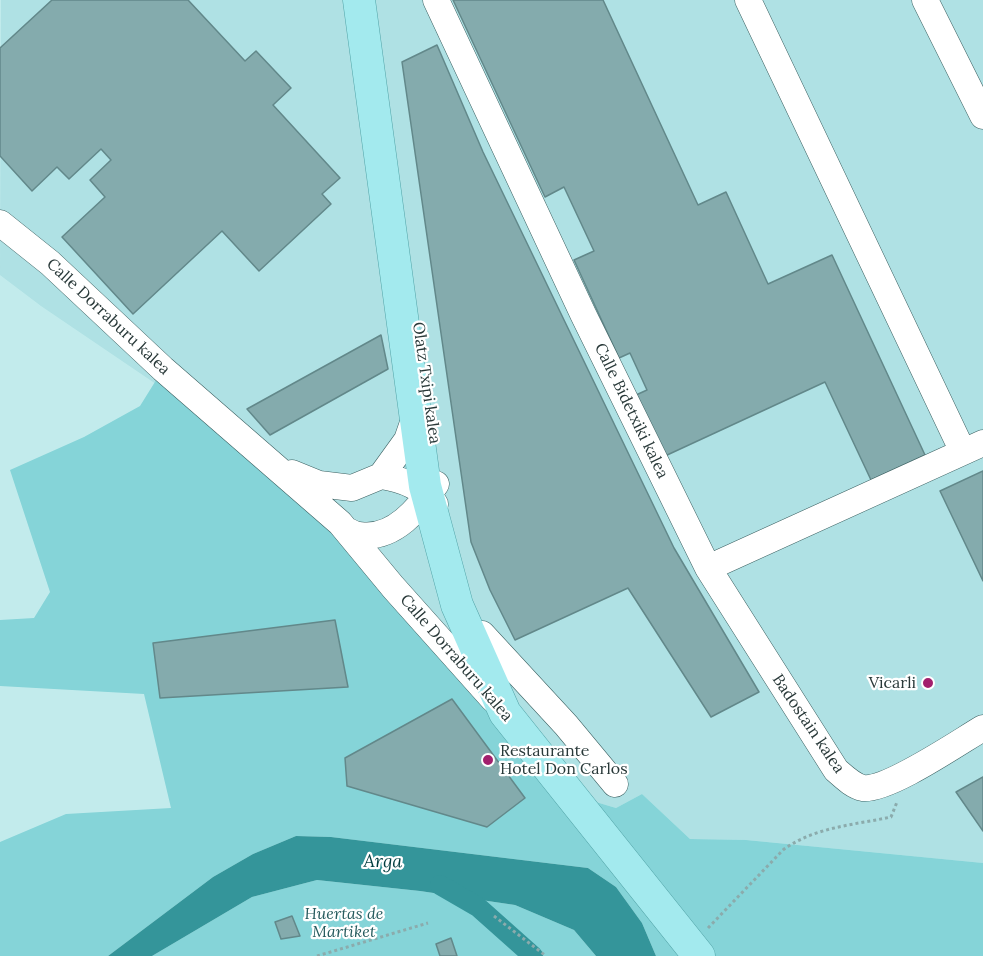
<!DOCTYPE html>
<html>
<head>
<meta charset="utf-8">
<style>
  body { margin:0 }
  canvas { display:block; background:#c2ebec }
</style>
</head>
<body>
<canvas width="983" height="956"></canvas>
<script>
const g = document.querySelector('canvas').getContext('2d');
g.lineJoin = 'round';
function fill(path, color) {
  g.fillStyle = color;
  g.fill(path, 'evenodd');
}
function strokePath(path, color, width, dash) {
  g.strokeStyle = color;
  g.lineWidth = width;
  g.lineCap = dash ? 'butt' : 'round';
  g.setLineDash(dash || []);
  g.stroke(path);
}
function drawText(font, color, halo, rows, align = 'center') {
  g.font = font + ' Lora,serif';
  g.lineWidth = 4.5;
  g.setLineDash([]);
  g.textBaseline = 'middle';
  g.strokeStyle = halo;
  g.fillStyle = color;
  for (const [text, x, y, turn = 0] of rows) {
    g.save();
    g.translate(x, y);
    g.rotate((+turn || 0) * Math.PI / 180);
    g.textAlign = isNaN(turn) ? turn : align;
    if (halo) g.strokeText(text, 0, 0);
    g.fillText(text, 0, 0);
    g.restore();
  }
}
const built = new Path2D(`
  M1,0H983V863L746,840L690,839L642,794L616,808L572,795L268,460L41,306L0,275Z`);
const green = new Path2D(`
  M163,369L340,523L572,795L616,808L642,794L690,839L746,840L983,863V956H656L642,923L616,887L588,868L331,837L296,836L253,854L213,877L108,956H0V842L66,814L171,808L144,694L0,686V620L34,618L50,592L10,470L84,437L140,406Z
  M317,880L420,891L515,905L574,930L596,956H539C518,935 502,919 476,907L527,956H152L252,897Z`);
const water = new Path2D(`
  M296,836L331,837L588,868L616,887L642,923L656,956H596L574,930L515,905L420,891L317,880L252,897L152,956H108L213,877L253,854Z`);
const canal = new Path2D(`
  M440,885L478,907L533,956`);
const building = new Path2D(`
  M52,0H188L245,61L256,51L291,88L273,105L340,178L322,194L331,204L259,271L222,231L133,314L62,237L105,197L90,180L111,160L101,149L69,179L57,167L32,191L0,156V48Z
  M453,0H603L698,205L726,192L768,284L832,255L925,455L871,480L825,382L665,456L636,395L647,390L630,353L619,358L574,260L594,251L564,187L545,197Z
  M437,45L483,152L674,548L759,692L711,717L628,588L515,640L490,590L471,542L402,62Z
  M381,335L388,369L270,435L247,409Z
  M983,471V581L940,491Z
  M335,620L348,687L160,698L153,643Z
  M452,699L525,798L487,827L347,786L345,758Z
  M983,777V831L956,792Z
  M292,916L300,936L281,939L275,922Z
  M451,938L457,956H440L436,944Z`);
const path = new Path2D(`
  M494,916L546,956
  M708,928L783,850C814,827 854,825 891,817L897,802
  M317,956L428,923`);
const minor = new Path2D(`
  M436,0L583,314L708,568L836,770C844,777 853,786 863,788C888,791 959,742 983,728
  M748,0L963,452
  M925,0L983,116
  M0,223L50,263L163,369L340,523L393,587L493,699
  M292,473L319,484L352,488L381,476L407,440L415,417
  M381,476C401,479 422,487 435,504
  M346,530C350,532 356,535 360,535C394,540 419,508 436,484
  M708,568L983,443
  M482,634L566,725L615,784`);
const major = new Path2D(`
  M359,0L425,486L457,605L505,713L699,956`);
const markers = [
  [928,683,6,"#a21f6d"],
  [488,760,6,"#a21f6d"]
];
const streetNames = [
  ["Calle Dorraburu kalea",108,317,43],
  ["Olatz Txipi kalea",426,383,82],
  ["Calle Bidetxiki kalea",631,411,64],
  ["Calle Dorraburu kalea",456,658,49],
  ["Badostain kalea",808,724,56]
];
const poiNames = [
  ["Vicarli",916,683],
  ["Restaurante",500,751,"left"],
  ["Hotel Don Carlos",500,769,"left"]
];
const parkNames = [
  ["Huertas de",344,914],
  ["Martiket",344,932]
];
const waterNames = [
  ["Arga",383,862,1]
];
fill(built, '#afe1e4');
fill(green, '#85d4d8');
fill(water, '#34959a');
strokePath(canal, '#34959a', 20);
fill(building, '#84abad');
strokePath(building, '#62888a', 1.5);
strokePath(minor, '#3c6162', 27);
strokePath(major, '#51a3a7', 33);
strokePath(path, '#8babac', 3, [3, 3]);
strokePath(minor, '#fff', 26);
strokePath(major, '#a3eaee', 32);
for (const [x, y, r, color] of markers) {
  const dot = new Path2D();
  dot.arc(x, y, r, 0, 2 * Math.PI);
  g.fillStyle = color;
  g.fill(dot);
  strokePath(dot, '#fff', 2);
}
drawText('16px', '#293939', '#fff', streetNames);
drawText('16px', '#293939', '#fff', poiNames, 'right');
drawText('italic 16px', '#265b5e', '#fff', parkNames);
drawText('italic 18px', '#003d3f', '#fff', waterNames);
</script>
</body>
</html>
